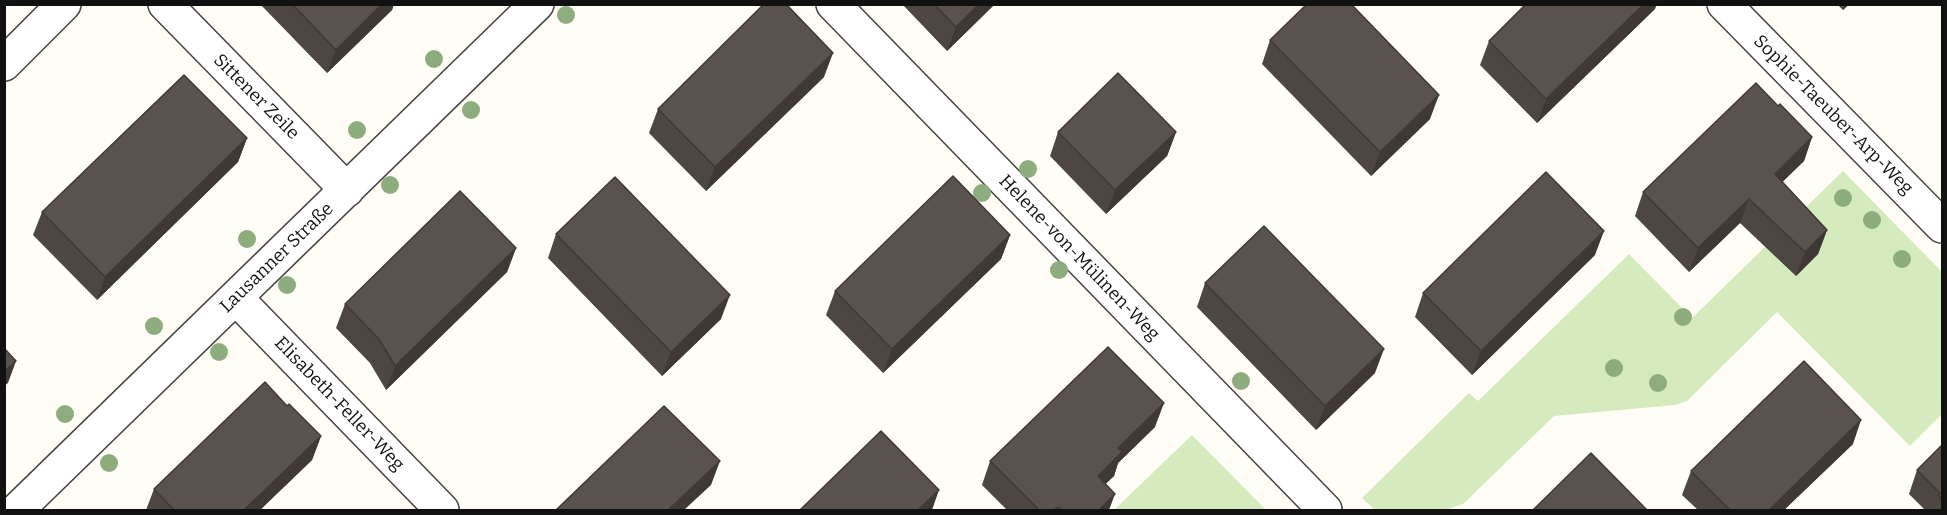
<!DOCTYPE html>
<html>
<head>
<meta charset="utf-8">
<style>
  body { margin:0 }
  #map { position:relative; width:1947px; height:515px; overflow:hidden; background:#fffdf5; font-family:Bitter,serif }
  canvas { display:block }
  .frame { position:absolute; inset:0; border:6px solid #111; pointer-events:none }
</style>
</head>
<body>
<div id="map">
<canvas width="1947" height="515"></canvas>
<div class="frame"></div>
</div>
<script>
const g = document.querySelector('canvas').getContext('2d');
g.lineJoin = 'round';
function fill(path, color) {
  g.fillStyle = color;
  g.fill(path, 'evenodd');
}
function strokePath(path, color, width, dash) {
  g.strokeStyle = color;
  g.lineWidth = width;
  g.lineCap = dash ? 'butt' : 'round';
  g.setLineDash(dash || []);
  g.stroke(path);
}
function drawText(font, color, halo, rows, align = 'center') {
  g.font = font + ' Bitter,serif';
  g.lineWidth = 6;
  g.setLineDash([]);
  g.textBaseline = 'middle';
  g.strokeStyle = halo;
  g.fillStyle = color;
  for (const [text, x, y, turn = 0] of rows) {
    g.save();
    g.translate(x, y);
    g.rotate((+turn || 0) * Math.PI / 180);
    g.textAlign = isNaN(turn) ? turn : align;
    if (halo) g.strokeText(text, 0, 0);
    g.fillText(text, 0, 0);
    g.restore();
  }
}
const green = new Path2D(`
  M1843,171L1942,272V414L1910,446L1777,312L1687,401L1675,405L1554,416L1463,504L1445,510H1375L1362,498L1469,393L1478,401L1629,254L1692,318Z
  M1192,435L1266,510H1114Z`);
const minor = new Path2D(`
  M165,4L347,190
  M833,4L1325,510
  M1724,4L1942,226
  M4,64L64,4
  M236,298L442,510
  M17,510L537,4`);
const trees = [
  [566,15],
  [434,59],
  [471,110],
  [357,130],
  [1028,169],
  [390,185],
  [982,193],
  [1843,198],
  [1872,220],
  [247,239],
  [1902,259],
  [1059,270],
  [287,285],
  [1683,317],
  [154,326],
  [219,352],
  [1614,368],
  [1241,381],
  [1658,383],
  [65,414],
  [109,463]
];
const wall = new Path2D(`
  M260,4H394L392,10L327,73Z
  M902,4H995L947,51Z
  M1837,4H1849L1843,10Z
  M1655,9L1537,123L1480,65L1489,41Z
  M1270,40L1430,119L1371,176L1262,64Z
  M824,77L706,191L649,133L658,109Z
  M1778,106L1812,137L1804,161L1782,182L1827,230L1818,254L1796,276L1740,223L1689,272L1635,216L1643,192Z
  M1058,132H1176L1167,156L1106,214L1050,156Z
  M247,138L238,162L97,300L33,235L42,212Z
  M556,234L721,319L662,376L548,258Z
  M1010,235L1001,259L883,373L826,315L835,291Z
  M516,248L507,272L386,390L370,363L336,328L345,304Z
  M1595,255L1472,375L1415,317L1423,293Z
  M1205,283L1375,373L1316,430L1197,307Z
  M287,406L321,436L312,460L260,510H146L154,489Z
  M1155,427L1118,463L1114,476L1105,484L1109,510H1007L982,485L990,461Z
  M1853,444L1784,510H1698L1682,495L1691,471Z
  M1942,445V510H1925L1909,494L1917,470Z`);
const shadedWall = new Path2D(`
  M382,4H394L392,10L327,73L336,50Z
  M979,4H995L947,51L956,27Z
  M1644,4H1657L1655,9L1537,123L1546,99Z
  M1845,4H1849L1843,10Z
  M833,53L824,77L706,191L715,167Z
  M1439,95L1430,119L1371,176L1380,152Z
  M1176,132L1167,156L1106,214L1115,190Z
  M1812,137L1804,161L1766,198L1775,174Z
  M247,138L238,162L97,300L105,277Z
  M1749,199L1740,223L1689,272L1698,248Z
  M1827,230L1818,254L1796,276L1805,252Z
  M1604,231L1595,255L1472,375L1481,351Z
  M1010,235L1001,259L883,373L892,349Z
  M516,248L507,272L386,390L395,366Z
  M730,295L721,319L662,376L671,352Z
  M1384,349L1375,373L1316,430L1325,406Z
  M16,361L8,383L4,386V372Z
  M1164,403L1155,427L1118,463L1114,476L1089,500L1098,476L1118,448Z
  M1861,420L1853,444L1784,510H1769Z
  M321,436L312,460L260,510H244Z
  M720,461L711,485L684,510H668Z
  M939,490L932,510H918Z
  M1115,494L1109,510H1099Z`);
const building = new Path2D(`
  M292,4H382L336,50Z
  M764,4H786L833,53L715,167L658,109Z
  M934,4H979L956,27Z
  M1307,4H1351L1439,95L1380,152L1270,40Z
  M1526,4H1644L1546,99L1489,41Z
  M1118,73L1176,132L1115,190L1058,132Z
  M184,75L247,138L105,277L42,212Z
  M1756,83L1778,106L1780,104L1812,137L1775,174L1827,230L1805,252L1749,199L1698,248L1643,192Z
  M1546,172L1604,231L1481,351L1423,293Z
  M953,176L1010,235L892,349L835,291Z
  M615,177L730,295L671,352L556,234Z
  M460,191L516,248L395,366L379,339L345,304Z
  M1264,226L1384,349L1325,406L1205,283Z
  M1108,347L1164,403L1118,448L1122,452L1098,476L1115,494L1099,510H1062L1058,507L1054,510H1039L990,461Z
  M4,348L16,361L4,372Z
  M1804,361L1861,420L1769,510H1730L1691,471Z
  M265,382L287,406L289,404L321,436L244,510H174L154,489Z
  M664,406L720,461L668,510H556Z
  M881,431L939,490L918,510H800Z
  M1942,445V500L1938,495L1940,493L1917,470Z
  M1591,453L1647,510H1533Z`);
const streetNames = [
  ["Sittener Zeile",256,97,45],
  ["Sophie-Taeuber-Arp-Weg",1833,115,45],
  ["Lausanner Straße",277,258,-44],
  ["Helene-von-Mülinen-Weg",1079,258,46],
  ["Elisabeth-Feller-Weg",339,404,46]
];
fill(green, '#d5ebbd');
strokePath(minor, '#444', 36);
strokePath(minor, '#fff', 33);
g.fillStyle = '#8dad7f';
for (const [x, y] of trees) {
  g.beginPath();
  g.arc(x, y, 9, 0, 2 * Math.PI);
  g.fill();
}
fill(wall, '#4d4742');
fill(shadedWall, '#3f3936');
fill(building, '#5a524d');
strokePath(building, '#3f3936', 1.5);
drawText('18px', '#111', '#fff', streetNames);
</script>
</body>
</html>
